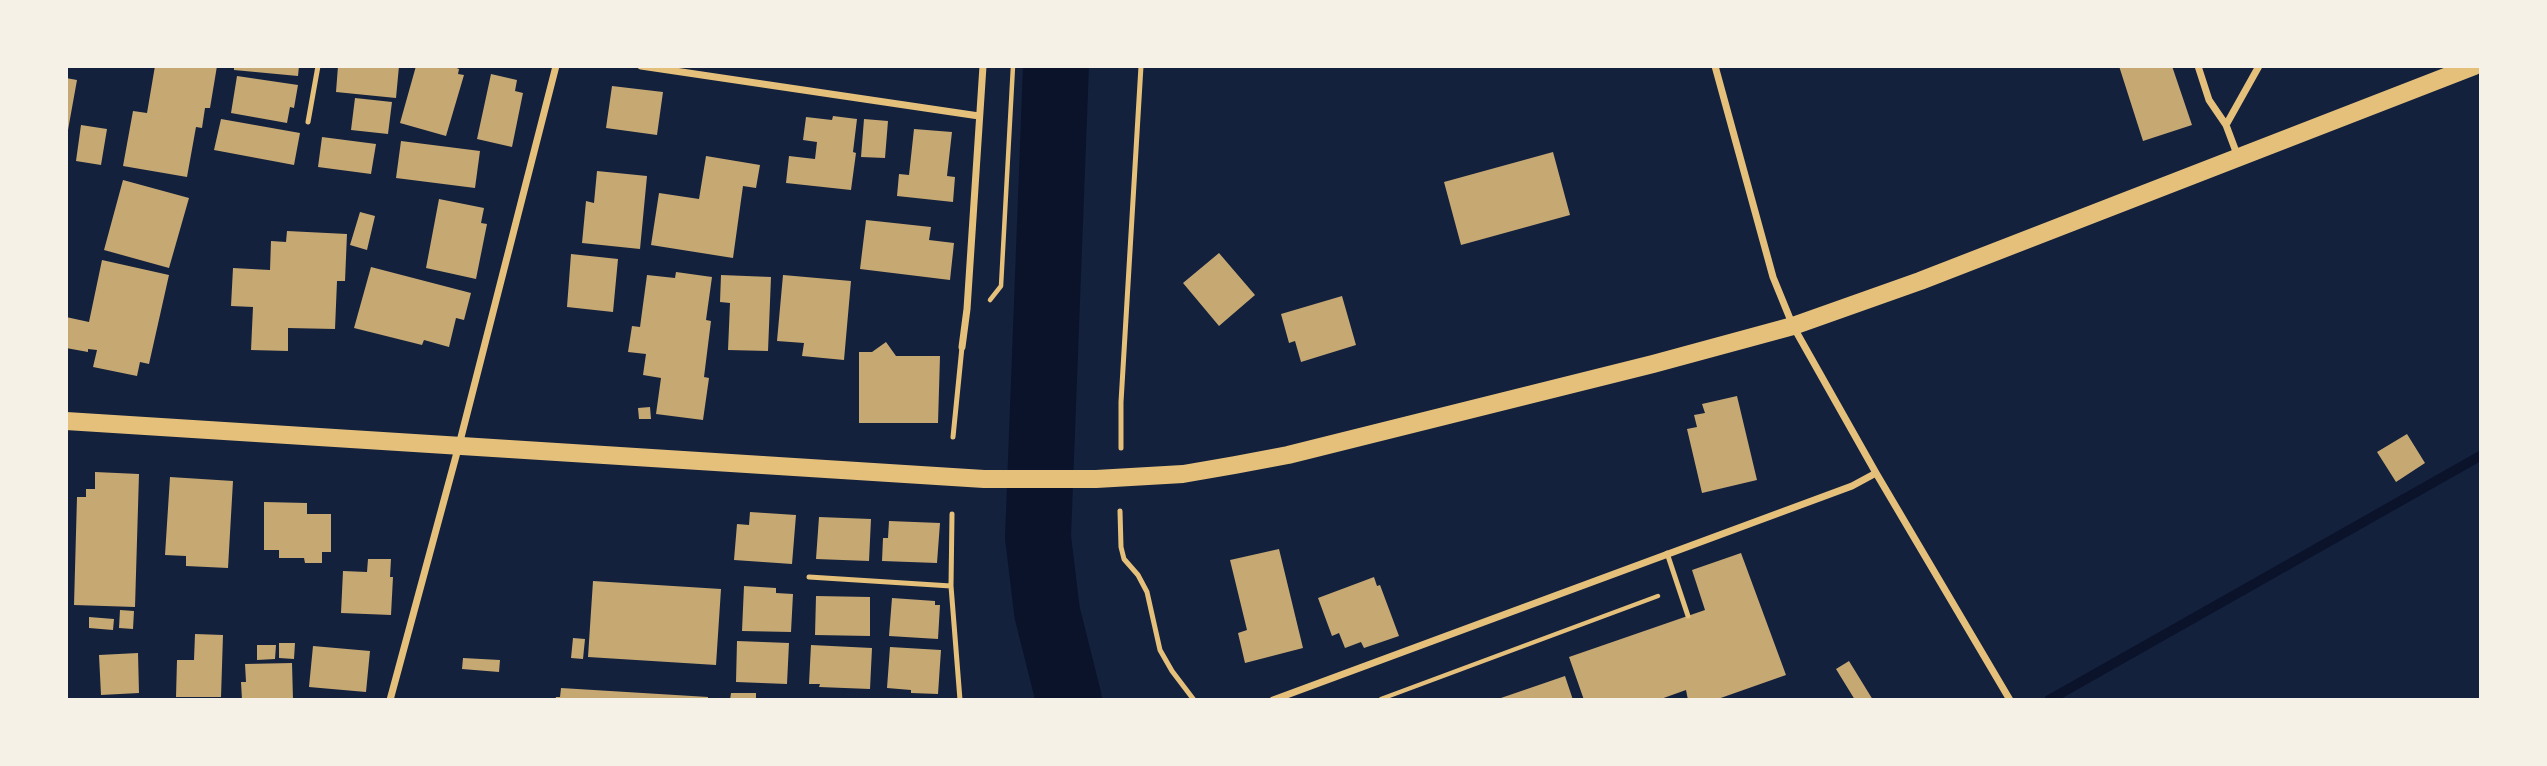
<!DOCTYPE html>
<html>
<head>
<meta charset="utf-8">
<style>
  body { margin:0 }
  #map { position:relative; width:2547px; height:766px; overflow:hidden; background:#14213d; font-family:Montserrat,sans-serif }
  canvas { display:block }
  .frame { position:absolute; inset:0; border:68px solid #f6f1e7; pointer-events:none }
</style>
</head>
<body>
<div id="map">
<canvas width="2547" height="766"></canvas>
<div class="frame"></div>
</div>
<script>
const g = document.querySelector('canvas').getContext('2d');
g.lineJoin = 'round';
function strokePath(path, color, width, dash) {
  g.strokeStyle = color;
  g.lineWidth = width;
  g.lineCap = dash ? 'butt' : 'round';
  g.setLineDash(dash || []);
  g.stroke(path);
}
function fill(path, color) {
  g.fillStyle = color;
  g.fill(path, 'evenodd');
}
const stream = new Path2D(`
  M2049,700L2480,456`);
const river = new Path2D(`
  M1056,66L1038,537L1047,612L1069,700`);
const building = new Path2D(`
  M155,66H217L210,108H205L202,128L196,127L187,177L123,166L133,111L147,113Z
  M234,66H299L298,76L234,70Z
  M338,66H399L396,98L336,92Z
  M416,66H452L459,69L458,74L464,75L446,136L400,123Z
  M2119,66H2172L2192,125L2143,141Z
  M491,74L517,80L515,91L523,93L512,147L477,139Z
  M237,76L298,85L294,108L290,107L287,123L231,113Z
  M66,78L77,80L68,130L66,129Z
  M612,86L663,92L657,135L606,128Z
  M355,98L392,102L388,134L351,130Z
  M833,116L857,119L853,152L856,153L851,190L786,183L789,156L815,159L817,142L803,140L806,117L832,120Z
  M221,119L300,133L294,165L214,150Z
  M864,119L888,121L885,158L861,157Z
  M81,125L107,129L101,165L76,161Z
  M914,129L952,132L947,176L955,177L953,202L897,196L899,174L909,175Z
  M322,137L376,144L371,174L318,167Z
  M401,141L480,151L475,188L396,178Z
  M1553,152L1570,215L1461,245L1444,182Z
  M706,156L760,165L756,188L743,186L733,258L651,245L659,193L699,199Z
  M597,171L647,176L640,249L582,243L586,201L594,203Z
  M123,180L189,198L169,268L104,250Z
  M439,199L484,208L481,223L487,224L476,279L426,268Z
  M360,212L375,216L367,250L350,245Z
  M866,220L931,227L929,240L954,243L950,280L860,269Z
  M287,231L347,234L345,281H337L335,329L288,328V351L251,350L253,307L231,306L233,268L270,270L271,241L286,242Z
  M1219,253L1255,295L1219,326L1183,283Z
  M571,254L618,259L613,312L567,307Z
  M102,260L169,275L149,364L140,362L137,376L93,367L97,350L88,349V352L66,348V317L89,322Z
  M371,267L471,293L464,320L456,318L449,347L424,340L422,345L354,328Z
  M676,272L712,277L706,320L711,321L704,377L709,378L703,420L656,414L661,378L643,375L646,354L628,352L632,326L640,327L647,275L675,278Z
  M721,275L771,277L768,351L728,350L730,303L720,302Z
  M783,275L851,281L844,360L802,356L804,343L777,341Z
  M1342,296L1356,345L1301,362L1295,341L1289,343L1281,314Z
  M886,342L896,356H940L938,423H859V352H872Z
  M1737,396L1757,480L1702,493L1687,429L1697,427L1694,415L1705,413L1702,404Z
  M650,407L651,419H639L638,408Z
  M2407,434L2425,463L2396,482L2377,452Z
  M95,472L139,474L135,607L74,605L77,497H86V489H95Z
  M170,477L233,481L228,568L186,566V556L165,555Z
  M264,502L307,503V514H331V552H322V563H305L304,558H279V550H264Z
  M750,512L796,515L792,564L734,560L737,524L749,525Z
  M819,517L871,519L869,561L816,559Z
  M889,521L940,523L937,563L882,561L883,538H888Z
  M1279,549L1303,648L1245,663L1238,633L1247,630L1230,560Z
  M1741,553L1786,675L1715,700H1688L1686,690L1658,700H1584L1569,657L1705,610L1692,570Z
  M368,559H391L390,577H393L391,615L341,613L343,571L367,572Z
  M1374,577L1377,586L1380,585L1399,636L1364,648L1361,642L1345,648L1339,633L1332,636L1318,598Z
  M593,581L721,589L716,665L588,657Z
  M744,586L776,588V593L793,594L791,632L742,631Z
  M816,596L870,597V636L815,635Z
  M892,598L935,601V605H940L938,639L889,636Z
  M120,610L134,611L133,629L119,628Z
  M89,617L114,619L113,630L89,628Z
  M195,634L223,635L221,697H176L177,660H194Z
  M573,638L585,639L583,659L571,658Z
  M737,641L789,643L787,684L736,682Z
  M279,643H295L294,659L279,658Z
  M257,645H276L275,659L257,660Z
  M811,645L872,648L870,689L819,687L820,684H809Z
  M313,646L370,651L366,692L309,687Z
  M890,647L941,650L938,694L911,693V690L887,688Z
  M138,653L139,693L101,695L99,655Z
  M463,658L500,660L499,672L462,669Z
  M1849,661L1873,700H1855L1836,669Z
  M292,663L293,700H242L241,682H246L245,664Z
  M1565,676L1573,700H1499L1498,699Z
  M561,688L708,697V700H555L556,697H560Z
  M731,693H756V700H730Z`);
const path = new Path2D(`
  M990,300L1001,286L1013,66
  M1381,699L1658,596`);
const service = new Path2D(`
  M308,122L318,66
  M953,437L962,347
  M1121,448V402L1141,66
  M1120,511L1121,547L1124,559L1138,575L1147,592L1160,650L1172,671L1194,700
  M952,514L951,586L960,700
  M1667,553L1688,616
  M809,577L951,586`);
const minor = new Path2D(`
  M641,66L979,116
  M1715,66L1773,277L1793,326L1876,473L2010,700
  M2198,66L2209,100L2226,125L2238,157
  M2226,125L2259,66
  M962,347L967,309L983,66
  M390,700L459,445L556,66
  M1273,700L1852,486L1876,473`);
const primary = new Path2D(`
  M66,421L984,479H1096L1183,474L1235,465L1288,455L1653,364L1793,326L1920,281L2474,66`);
strokePath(stream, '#0b132b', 10);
strokePath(river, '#0b132b', 66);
fill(building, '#c6a872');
strokePath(path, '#e5c07b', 4.5);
strokePath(service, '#e5c07b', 5);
strokePath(minor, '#e5c07b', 7);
strokePath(primary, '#e5c07b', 18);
</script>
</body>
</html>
